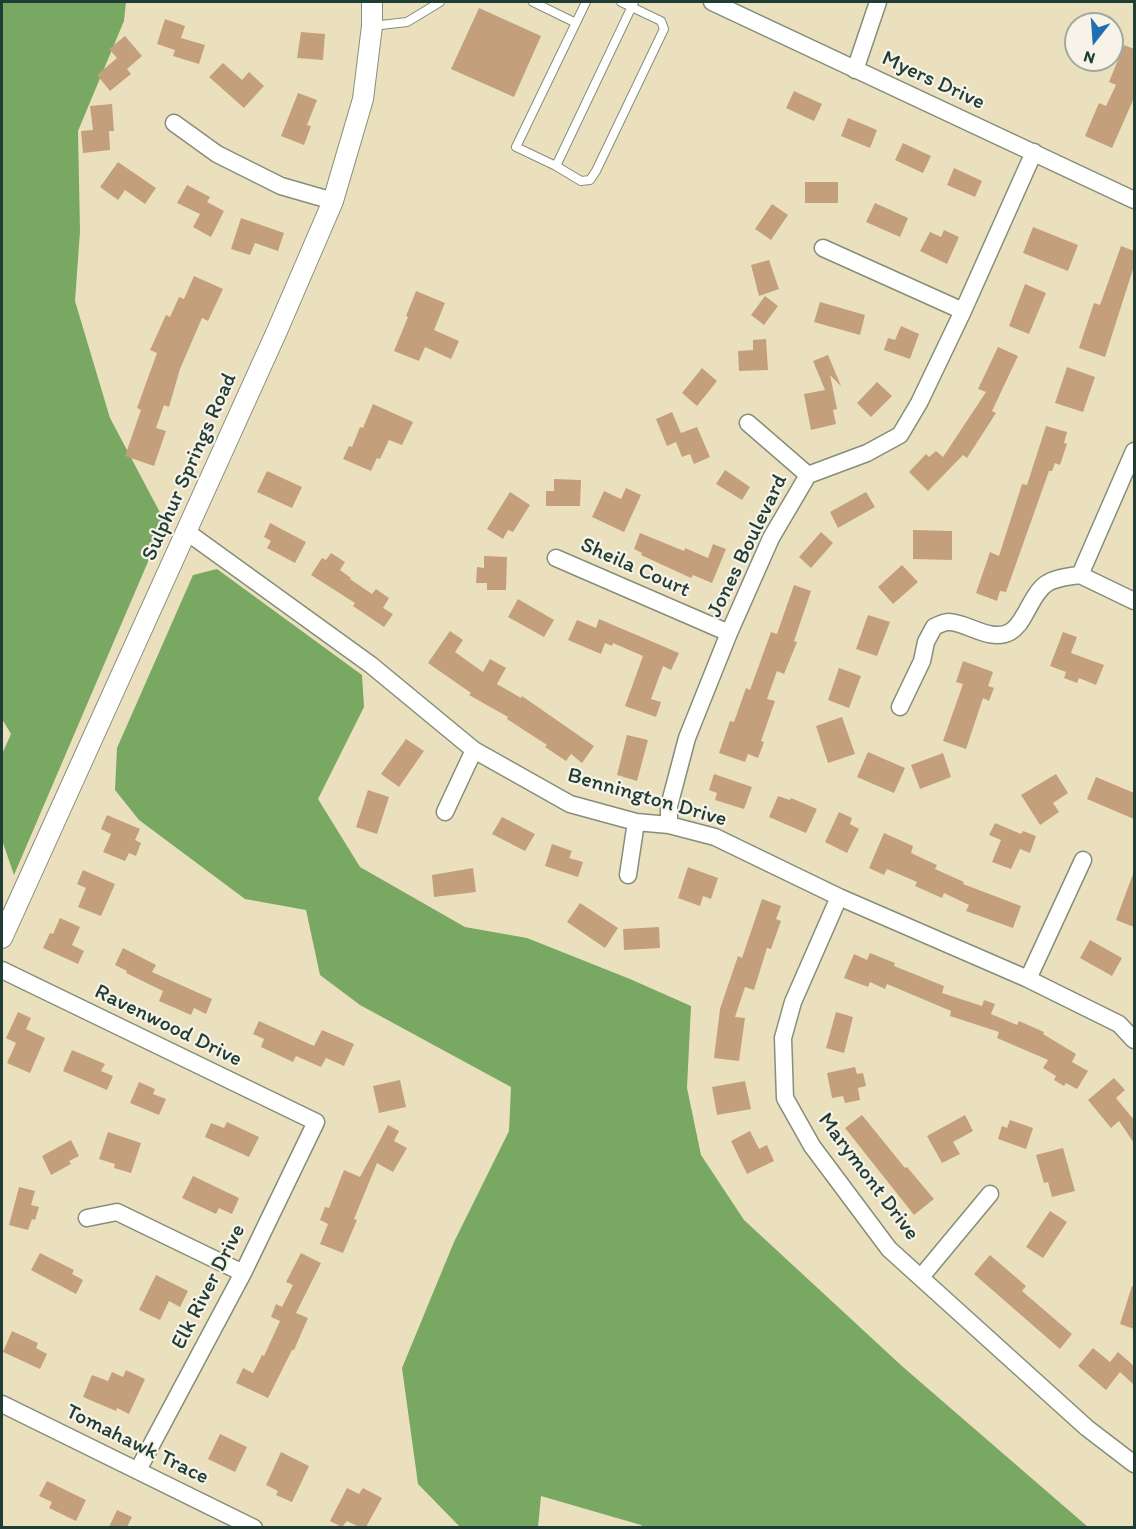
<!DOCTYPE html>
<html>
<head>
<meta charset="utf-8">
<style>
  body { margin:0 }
  #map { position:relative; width:1136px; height:1529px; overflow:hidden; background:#ebe0be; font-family:Itim,sans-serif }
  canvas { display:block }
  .frame { position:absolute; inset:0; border:3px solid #1f3d34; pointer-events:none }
  .north { position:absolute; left:1064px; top:12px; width:60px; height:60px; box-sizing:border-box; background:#f7f3e8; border:2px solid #a1aaa0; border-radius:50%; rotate:197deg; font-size:16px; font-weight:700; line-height:24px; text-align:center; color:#1f3d34 }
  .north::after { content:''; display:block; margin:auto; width:21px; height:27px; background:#1f6fb2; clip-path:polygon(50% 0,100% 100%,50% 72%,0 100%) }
</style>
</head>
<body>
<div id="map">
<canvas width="1136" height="1529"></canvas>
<div class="frame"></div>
<div class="north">N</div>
</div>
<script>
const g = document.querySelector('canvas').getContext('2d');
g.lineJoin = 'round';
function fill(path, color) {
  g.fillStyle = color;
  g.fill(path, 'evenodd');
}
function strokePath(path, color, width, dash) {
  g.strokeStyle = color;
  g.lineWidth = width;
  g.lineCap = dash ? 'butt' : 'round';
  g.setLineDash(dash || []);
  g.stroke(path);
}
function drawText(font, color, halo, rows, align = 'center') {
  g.font = font + ' Itim,sans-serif';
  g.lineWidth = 4.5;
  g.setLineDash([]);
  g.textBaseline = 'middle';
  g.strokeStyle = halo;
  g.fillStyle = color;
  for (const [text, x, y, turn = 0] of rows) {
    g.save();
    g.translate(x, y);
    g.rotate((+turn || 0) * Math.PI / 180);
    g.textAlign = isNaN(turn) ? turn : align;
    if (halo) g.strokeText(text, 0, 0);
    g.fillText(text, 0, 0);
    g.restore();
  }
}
const forest = new Path2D(`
  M2,2H126L124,21L78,131L80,231L75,301L110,418L165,522L14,875L2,840V754L11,734L2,719Z
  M217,569L362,675L364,707L318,799L360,867L465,927L527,938L630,979L691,1006L687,1088L701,1155L744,1220L903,1367L1088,1527H643L641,1525L541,1496L538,1527H460L418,1484L402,1368L454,1242L509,1131L511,1087L360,1005L320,975L306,910L245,899L139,820L115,790L117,748L193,575Z`);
const building = new Path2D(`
  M479,8L541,36L514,97L451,69Z
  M165,19L185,26L181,38L205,45L199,64L173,56L175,50L157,44Z
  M301,32L325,34L323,60L297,58Z
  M125,36L142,56L127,69L131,74L110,91L97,75L117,58L109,49Z
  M1124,45L1134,49V98L1112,148L1085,136L1099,103L1106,106L1116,85L1109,82Z
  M223,63L242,80L249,72L264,86L244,108L209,77Z
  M794,91L822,104L814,121L786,108Z
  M298,93L317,100L307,125L311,126L304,145L281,136Z
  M112,104L114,131H109L110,150L83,153L81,131L93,130L90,106Z
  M848,118L877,130L870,148L841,136Z
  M903,143L931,156L923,173L895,160Z
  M118,162L156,188L145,204L125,190L118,200L100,187Z
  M954,168L982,181L975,197L947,185Z
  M805,182H838V203H805Z
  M187,185L210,197L207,202L224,211L211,237L193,227L200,214L177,203Z
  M875,203L908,218L900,237L866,222Z
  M772,204L788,215L771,240L755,229Z
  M241,218L284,233L278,251L255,243L250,255L231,249Z
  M1033,227L1078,245L1068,271L1023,253Z
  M944,230L959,237L947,264L920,251L930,232L941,237Z
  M1121,246L1134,251V266L1105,357L1079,348L1094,303L1100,305Z
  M769,260L779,289L759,296L751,265Z
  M194,276L223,289L208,321L202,318L180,369L169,407L164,405L156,428L166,431L154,466L125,456L141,410L137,408L157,353L150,350L166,315L170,317L179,297L184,299Z
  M1025,284L1046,293L1029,334L1009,326Z
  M416,291L445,303L434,330L459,341L451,359L425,347L419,361L394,351L408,317L406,316Z
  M765,296L778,306L764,325L751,315Z
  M820,302L865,315L860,335L814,322Z
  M901,326L919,334L910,359L884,350L888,338L895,340Z
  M766,339L768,370L739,371L738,351L753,350V340Z
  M998,347L1018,356L992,411L996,413L967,458L963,455L928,491L909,472L926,454L929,457L936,451L943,457L986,392L978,389Z
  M828,355L841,386L830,375L837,409L833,410L836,424L811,430L804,394L825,390L813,361Z
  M1067,367L1095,377L1083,412L1055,403Z
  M702,368L717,381L697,406L682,393Z
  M877,382L892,396L871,417L857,403Z
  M373,404L413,422L402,445L389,440L380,459L377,458L371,471L343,459L349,446L352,447L360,427L363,428Z
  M672,412L681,433L697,427L710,457L694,464L690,454L682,457L676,442L667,446L656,419Z
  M1046,426L1067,432L1064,443L1067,444L1060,465L1055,463L1052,471H1049L1006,592L1000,591L997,601L976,593L990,552L999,556L1022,484L1027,485Z
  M725,470L750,487L742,500L716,484Z
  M267,471L302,487L292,508L257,492Z
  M554,479L581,480L580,506H546V491H554Z
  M626,488L641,495L624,532L592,517L604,491L621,499Z
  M510,492L530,505L513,532L508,530L503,539L487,529Z
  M866,492L875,507L838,528L830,512Z
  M270,523L306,542L295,563L267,548L271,541L264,537Z
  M913,530L952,531V560L913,559Z
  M821,532L833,543L811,568L799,557Z
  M640,533L684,551L685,548L708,558L713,544L726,549L712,583L693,575L691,578L641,555L642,553L634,549Z
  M331,553L345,562L340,570L351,578L350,579L372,594L376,589L389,598L383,608L393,614L384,627L353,606L355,603L311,575L322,558L326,560Z
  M484,556L507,557L506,590H487V583H476L477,567L484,568Z
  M902,565L918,582L893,604L878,587Z
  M794,585L811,591L794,641L797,642L784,674L777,671L767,699L775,701L761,741L764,742L758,758L748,754L745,762L719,753L730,721L734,722L746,688L750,690L771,632L777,634Z
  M518,599L554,620L544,637L508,617Z
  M868,615L890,622L877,656L856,649Z
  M599,619L679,653L671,670L663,666L651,699L661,702L656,717L625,706L643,656L613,643L612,646L605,643L601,654L568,640L577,620L596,628Z
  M450,631L463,640L455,652L483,672L490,659L506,668L497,684L521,698L522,696L594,746L582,763L571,754L566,761L545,747L547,745L507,719L508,717L469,695L471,693L428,663Z
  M1063,632L1077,637L1071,653L1104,665L1096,685L1079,678L1077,683L1064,678L1066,672L1050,666Z
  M963,661L993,672L988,686L994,688L989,701L983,698L966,749L943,741L963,684L956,682Z
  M839,668L861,676L849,708L828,700Z
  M842,717L855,754L828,763L816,726Z
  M627,735L648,740L637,781L617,775Z
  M406,739L424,751L399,787L381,774Z
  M868,752L905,768L894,793L857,777Z
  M943,753L951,777L920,789L911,765Z
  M714,774L752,787L744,809L715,800L717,793L709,790Z
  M1056,774L1068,793L1053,803L1059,812L1040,825L1021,795Z
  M1096,777L1134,793V819L1087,799Z
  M368,790L389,797L377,834L356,827Z
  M778,796L790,800L791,798L817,809L806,833L769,817Z
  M839,812L852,818L850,824L859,829L847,853L825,842Z
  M107,815L140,829L135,840L141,843L136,856L129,853L125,861L103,852L111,834L101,829Z
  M502,817L535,834L525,851L492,834Z
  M995,823L1021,834L1023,831L1036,836L1030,853L1020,849L1011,869L992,862L1001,840L989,835Z
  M884,833L913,846L911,853L937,865L935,869L964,882L963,884L1021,906L1013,928L966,911L969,905L944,893L942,898L915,886L917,882L887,869L884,875L869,868Z
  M552,844L572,851L569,858L583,862L578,877L545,866Z
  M688,867L718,878L711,899L703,896L700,906L678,898Z
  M473,868L476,892L434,897L432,875Z
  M83,870L115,884L101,916L78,907L86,888L77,884Z
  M1133,874L1134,875V927L1116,920Z
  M762,899L781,906L776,919L781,921L771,949L767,948L754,990L745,987L735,1017L745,1018L739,1061L714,1058L720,1009L738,956L742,958Z
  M580,903L618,928L605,948L567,922Z
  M60,918L80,927L72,945L84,951L78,964L43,948L50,933L53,934Z
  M659,927L660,948L624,950L623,929Z
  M1090,940L1122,958L1112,976L1080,958Z
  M123,948L156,965L152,972L212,999L206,1014L194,1008L191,1015L159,1001L163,991L126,973L127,971L115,965Z
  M870,953L895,963L894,966L944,986L942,993L982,1006L984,1000L995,1004L991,1014L1017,1025L1019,1021L1044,1032L1043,1034L1076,1054L1072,1062L1088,1071L1077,1089L1066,1083L1064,1086L1054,1080L1056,1076L1043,1068L1048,1060L997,1038L999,1032L950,1016L951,1011L887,984L885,989L870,982L868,987L844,978L854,954L867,960Z
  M18,1012L31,1018L26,1029L45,1038L30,1073L7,1063L16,1043L6,1038Z
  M836,1012L853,1017L844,1053L826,1048Z
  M259,1021L314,1046L322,1030L354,1044L344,1066L326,1058L321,1067L296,1056L293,1062L261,1047L264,1039L253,1034Z
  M72,1050L105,1064L101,1071L113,1076L107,1090L63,1071Z
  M855,1067L857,1074L863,1073L866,1086L858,1088L860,1100L845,1103L843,1096L832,1098L827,1073Z
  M1114,1078L1125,1090L1116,1098L1134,1120V1143L1119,1121L1111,1128L1088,1100Z
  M400,1080L406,1107L379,1113L373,1086Z
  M745,1081L751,1109L717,1115L712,1087Z
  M139,1082L155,1089L153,1094L166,1099L159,1115L130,1103Z
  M862,1115L905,1168L907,1167L934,1199L914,1215L845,1128Z
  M965,1115L973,1131L953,1142L960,1154L942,1163L927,1136Z
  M1010,1120L1033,1128L1026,1149L998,1139L1002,1126L1007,1128Z
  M227,1122L259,1137L249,1157L205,1137L211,1123L224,1128Z
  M388,1125L399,1131L394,1141L407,1148L393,1172L377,1163L354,1219L357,1220L343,1253L320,1244L328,1224L320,1220L325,1207L329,1208L344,1170L360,1177Z
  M750,1131L759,1149L767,1145L774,1161L747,1174L731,1141Z
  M108,1132L141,1143L131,1173L114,1168L115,1164L99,1159Z
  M71,1140L79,1156L69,1161L71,1164L51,1175L42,1156Z
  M1063,1148L1075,1191L1052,1197L1048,1182L1044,1183L1036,1155Z
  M193,1176L239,1198L232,1214L219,1208L216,1214L182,1198Z
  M19,1187L35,1191L31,1205L39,1207L35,1220L32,1219L28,1230L9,1225Z
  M1050,1211L1067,1222L1043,1258L1026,1247Z
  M40,1253L74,1270L72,1274L83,1280L76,1294L31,1270Z
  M301,1253L321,1263L296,1313L308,1318L294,1350H292L268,1398L236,1383L243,1368L253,1373L262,1355L264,1356L280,1321L271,1317L276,1304L282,1307L293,1285L286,1282Z
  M990,1255L1026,1286L1022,1291L1072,1334L1060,1349L974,1274Z
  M156,1275L188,1291L180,1307L169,1301L160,1320L139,1310Z
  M1132,1286L1134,1287V1329L1120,1324Z
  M12,1331L38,1343L36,1348L47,1354L40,1369L3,1352Z
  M1093,1348L1110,1362L1118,1352L1134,1366V1385L1120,1372L1106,1390L1078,1366Z
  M126,1370L145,1379L129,1414L117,1408L116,1411L83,1397L92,1375L108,1381L112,1372L123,1377Z
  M220,1434L247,1447L235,1472L208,1459Z
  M281,1452L309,1466L292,1502L276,1495L278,1491L266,1485Z
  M47,1481L86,1500L76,1521L49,1508L52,1502L39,1496Z
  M347,1488L359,1494L363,1488L382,1498L366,1527H359L347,1521L342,1527L330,1521Z
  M117,1510L132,1517L127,1527H109Z`);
const service = new Path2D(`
  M533,2L576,23
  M586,2L516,147L556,166L634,2
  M372,26L407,22L440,2
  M556,166L581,181L590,180L596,171L664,29L661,21L621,2`);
const minor = new Path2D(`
  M712,2L1134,200
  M855,70L878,2
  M174,123L217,154L281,186L333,201
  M823,248L963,311
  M748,423L808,475
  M187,532L371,665L474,750L570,804L636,822L669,825L715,837L839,897L1028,979L1119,1024L1134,1040
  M556,558L729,633
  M1080,575L1134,601
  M900,707L922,661L926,642L934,627C938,625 944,622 948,622C965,621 990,643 1010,632C1017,628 1021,621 1025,614C1042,583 1044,579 1080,575L1134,451
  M445,812L474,750
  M669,825V806L687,738L729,633L771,538L808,475L867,453L900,435L919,403L963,311L1034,152
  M628,875L636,822
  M839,897L793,1002L783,1038L785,1098L812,1146L889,1249L1087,1428L1134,1464
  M2,970L316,1122L243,1273L138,1470
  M1028,979L1083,860
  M87,1218L117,1212L243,1273
  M921,1277L990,1194
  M2,1404L254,1528`);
const tertiary = new Path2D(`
  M2,938L277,331L333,201L363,99L372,26V2`);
const streetNames = [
  ["Myers Drive",933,81,25],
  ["Sulphur Springs Road",190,467,-66],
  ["Jones Boulevard",748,546,-64],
  ["Sheila Court",635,568,24],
  ["Bennington Drive",647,798,16],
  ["Ravenwood Drive",168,1026,26],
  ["Marymont Drive",868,1177,53],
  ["Elk River Drive",209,1287,-63],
  ["Tomahawk Trace",137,1445,26]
];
fill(forest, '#78a862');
fill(building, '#c3a07b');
strokePath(service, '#858e79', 10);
strokePath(minor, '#858e79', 19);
strokePath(tertiary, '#858e79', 22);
strokePath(service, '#fff', 8);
strokePath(minor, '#fff', 16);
strokePath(tertiary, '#fff', 20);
drawText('22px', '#1f3d34', '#f7f3e8', streetNames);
</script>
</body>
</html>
